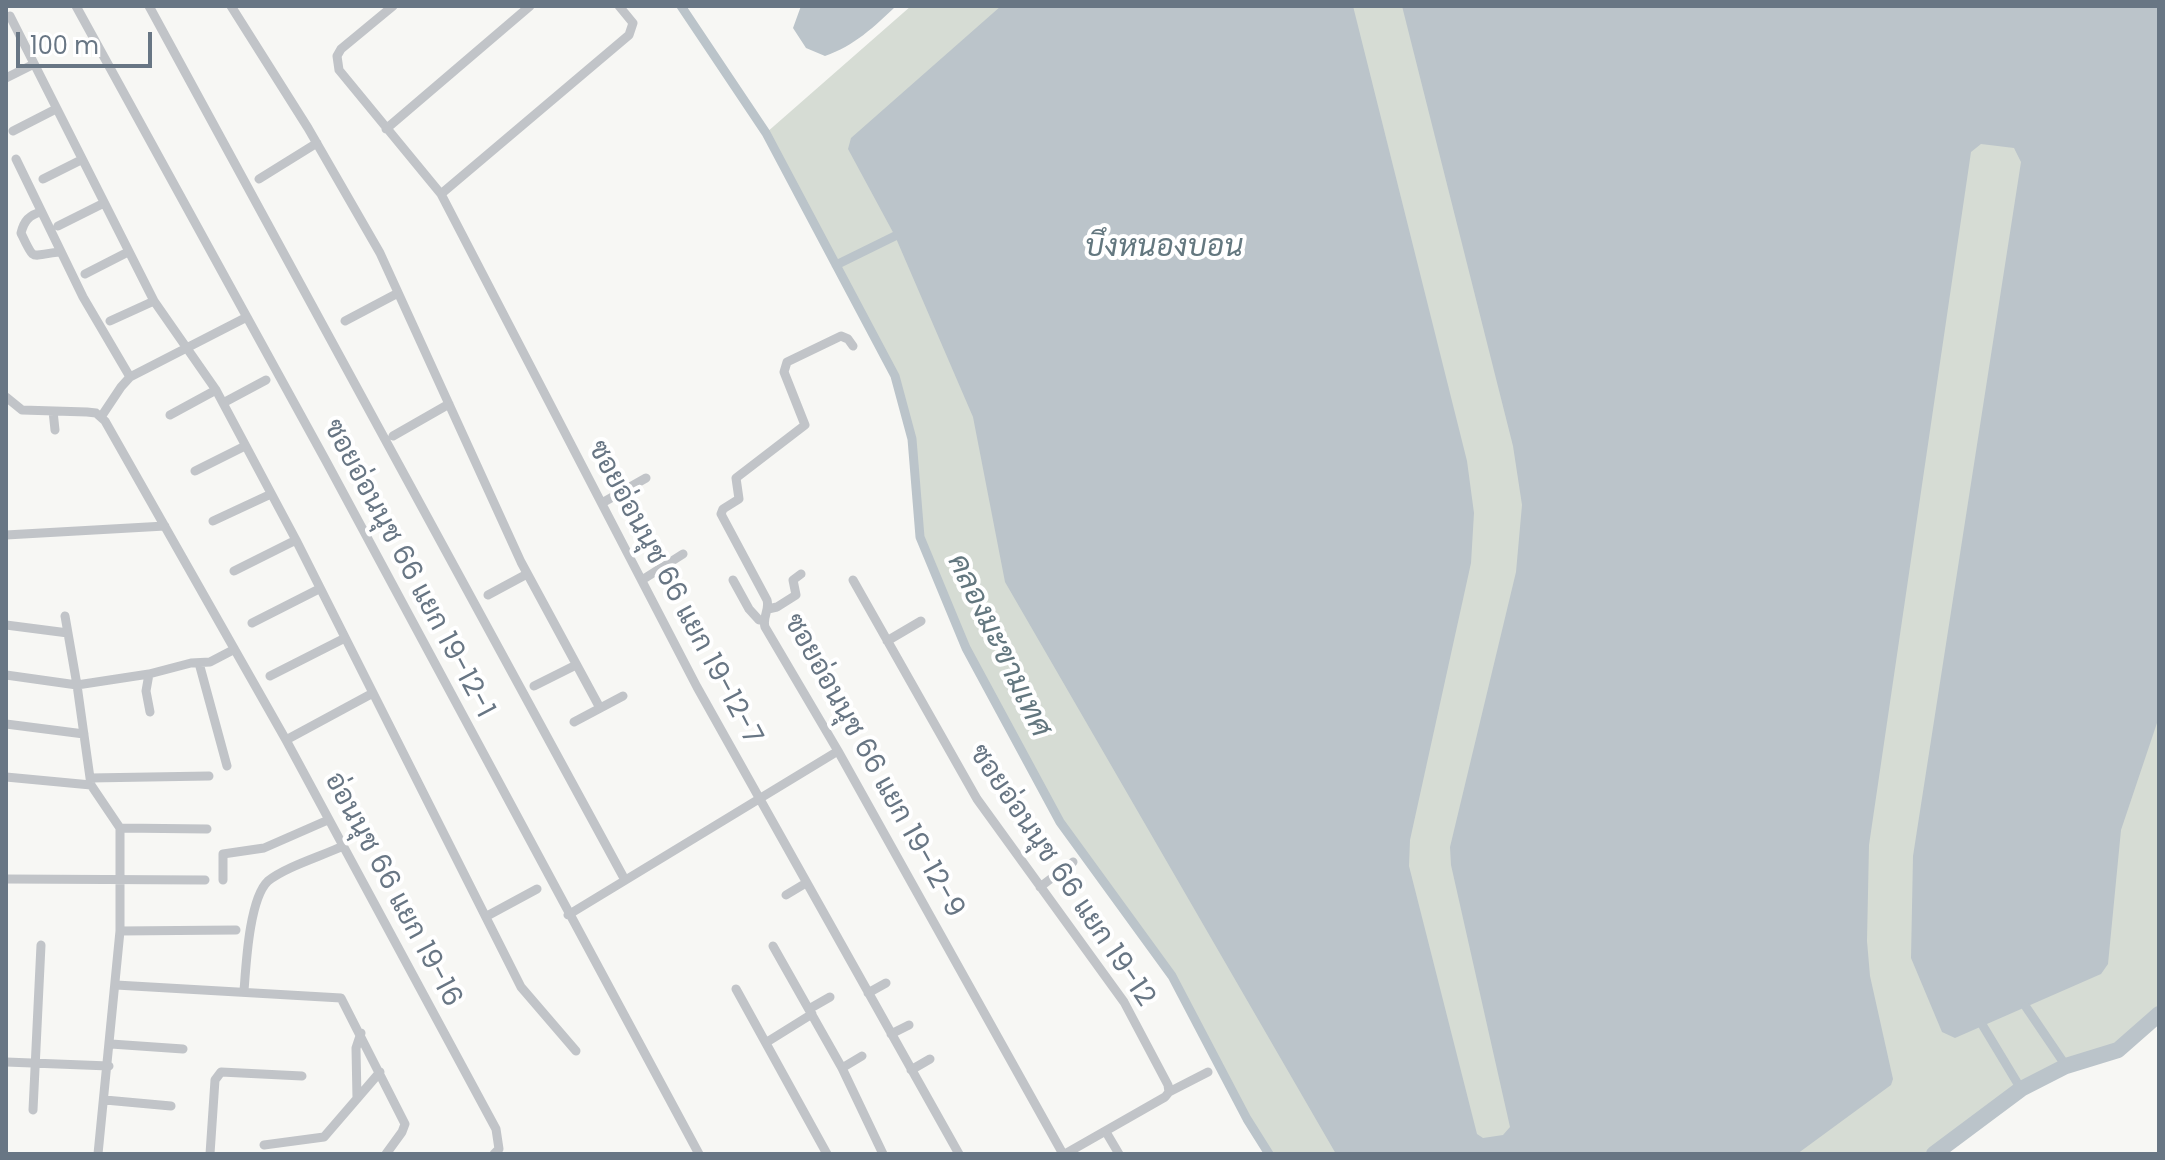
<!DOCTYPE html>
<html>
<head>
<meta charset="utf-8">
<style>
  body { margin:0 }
  #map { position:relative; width:2165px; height:1160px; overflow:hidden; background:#f7f7f4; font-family:Poppins,sans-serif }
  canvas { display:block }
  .frame { position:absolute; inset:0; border:8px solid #687684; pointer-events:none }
  .scale { position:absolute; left:16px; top:32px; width:136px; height:36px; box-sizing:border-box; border:4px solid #687684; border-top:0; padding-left:10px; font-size:24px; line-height:28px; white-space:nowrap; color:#687684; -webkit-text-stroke:6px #fff; paint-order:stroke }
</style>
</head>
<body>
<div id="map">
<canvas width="2165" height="1160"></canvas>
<div class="frame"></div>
<div class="scale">100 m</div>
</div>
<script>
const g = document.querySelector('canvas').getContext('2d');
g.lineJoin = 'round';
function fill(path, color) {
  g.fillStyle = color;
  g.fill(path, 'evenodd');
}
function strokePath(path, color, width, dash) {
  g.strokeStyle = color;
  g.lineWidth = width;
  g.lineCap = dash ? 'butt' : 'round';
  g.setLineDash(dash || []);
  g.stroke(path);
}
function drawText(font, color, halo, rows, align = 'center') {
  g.font = font + ' Poppins,Sarabun,sans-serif';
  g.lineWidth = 8;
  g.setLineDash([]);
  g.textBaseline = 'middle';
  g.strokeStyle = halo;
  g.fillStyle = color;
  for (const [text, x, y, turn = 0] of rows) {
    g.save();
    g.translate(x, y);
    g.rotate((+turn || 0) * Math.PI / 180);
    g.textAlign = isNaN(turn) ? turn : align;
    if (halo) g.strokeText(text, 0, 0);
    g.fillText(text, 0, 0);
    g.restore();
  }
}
const green = new Path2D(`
  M911,6H2159V1014L2118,1050L2066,1066L2021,1089L1934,1154H1269L1247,1119L1172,976L1060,822L966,648L920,537L912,439L895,376L766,133Z`);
const water = new Path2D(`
  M801,6H896C874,27 854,46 825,56L806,48L793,28Z
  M1001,6H1353L1467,461L1474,513L1471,563L1410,840L1409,866L1477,1134L1483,1138L1503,1135L1510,1127L1451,865L1450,847L1516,572L1522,505L1513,446L1402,6H2159V717L2121,830L2108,964L2101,974L1955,1038L1942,1032L1911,958L1913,856L2021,162L2014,148L1981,144L1971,152L1869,845L1867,941L1870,976L1893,1079L1891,1085L1797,1154H1336L1005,582L973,417L895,236L848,149L851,138Z`);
const canal = new Path2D(`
  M681,6L766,133L895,376L912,439L920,537L966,648L1060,822L1172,976L1247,1119L1269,1154
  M836,265L895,236
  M2026,1007L2066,1066
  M1983,1026L2021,1089`);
const river = new Path2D(`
  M1934,1154L2021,1089L2066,1066L2118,1050L2159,1014`);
const street = new Path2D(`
  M76,6L326,461L699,1154
  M149,6L625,880
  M231,6L308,128L380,253L521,562L600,708
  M393,6L341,49L337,56L339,70L441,194L697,687L959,1154
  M10,16L154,301L216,390L296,540L521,987L576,1051
  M6,78L34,64
  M386,129L530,6
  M13,131L56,109
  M16,159L83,297L130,377
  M43,179L81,160
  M259,179L317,143
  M441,194L629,35L633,23L619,6
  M41,212C29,215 24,221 21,233C35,263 30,255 59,252
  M58,226L102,204
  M85,274L128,252
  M110,321L154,301
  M345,321L398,293
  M853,346L848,339L841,336L787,362L784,372L805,425L736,478L739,499L723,509L721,514L767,600C770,610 762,617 765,627L838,751L1063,1154
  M6,397L22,410L87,412L96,413L105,421L286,740L496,1129L499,1149L494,1154
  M223,403L266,380
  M53,411L55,430
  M170,415L216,390
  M101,417L121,387L130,377L245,318
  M393,436L449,404
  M195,471L245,446
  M602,503L646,478
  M213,521L271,494
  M6,535L165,526
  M234,571L296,540
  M642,580L683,554
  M733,580L749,609L759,620H764
  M853,580L977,799L1124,1002L1168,1085L1169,1092L1165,1097L1065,1154
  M488,595L527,574
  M768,609L777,607L796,595L793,580L801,574
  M252,623L319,589
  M6,625L68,633
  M887,641L921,621
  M199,663L227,766
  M149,674L146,691L150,712
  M6,675L77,685L65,616
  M270,676L345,638
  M534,686L576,665
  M574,722L623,696
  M6,724L84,734
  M286,740L373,693
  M6,777L91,785
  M90,778L209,776
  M120,828L207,829
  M6,879L205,880
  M223,880V854L264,848L328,820
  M1040,887L1073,862
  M786,895L806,883
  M568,915L838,751
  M487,916L537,889
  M120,931L236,930
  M773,946L842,1068L883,1154
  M116,985L341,998L405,1124L402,1132L386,1154
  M736,989L827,1154
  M244,991C246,966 249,899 268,881C285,867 322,856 343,846
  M868,993L886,983
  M809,1009L830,997
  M891,1034L909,1025
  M767,1042L812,1014
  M111,1044L183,1049
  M6,1062L109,1066
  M842,1068L862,1056
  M911,1070L930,1059
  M1169,1092L1208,1072
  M357,1099L356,1048L361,1033
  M105,1100L171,1106
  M33,1110L41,945
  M1106,1132L1119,1154
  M264,1145L324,1137L380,1072
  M98,1154L120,931V828L91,785L77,685L149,674L191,663L210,662L233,650
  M210,1154L215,1080L221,1072L302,1076`);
const streetNames = [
  ["ซอยอ่อนนุช 66 แยก 19-12-1",408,569,62],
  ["ซอยอ่อนนุช 66 แยก 19-12-7",674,593,62],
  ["ซอยอ่อนนุช 66 แยก 19-12-9",873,766,61],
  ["ซอยอ่อนนุช 66 แยก 19-12",1061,876,56],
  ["อ่อนนุช 66 แยก 19-16",392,890,62]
];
const waterNames = [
  ["บึงหนองบอน",1164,248],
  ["คลองมะขามเทศ",998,646,64]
];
fill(green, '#d6dcd4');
fill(water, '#bbc4ca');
strokePath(canal, '#bbc4ca', 9);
strokePath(river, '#bbc4ca', 16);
strokePath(street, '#c1c4c8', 9);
drawText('28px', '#687684', '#fff', streetNames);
drawText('italic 30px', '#63777f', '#fff', waterNames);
</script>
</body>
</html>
